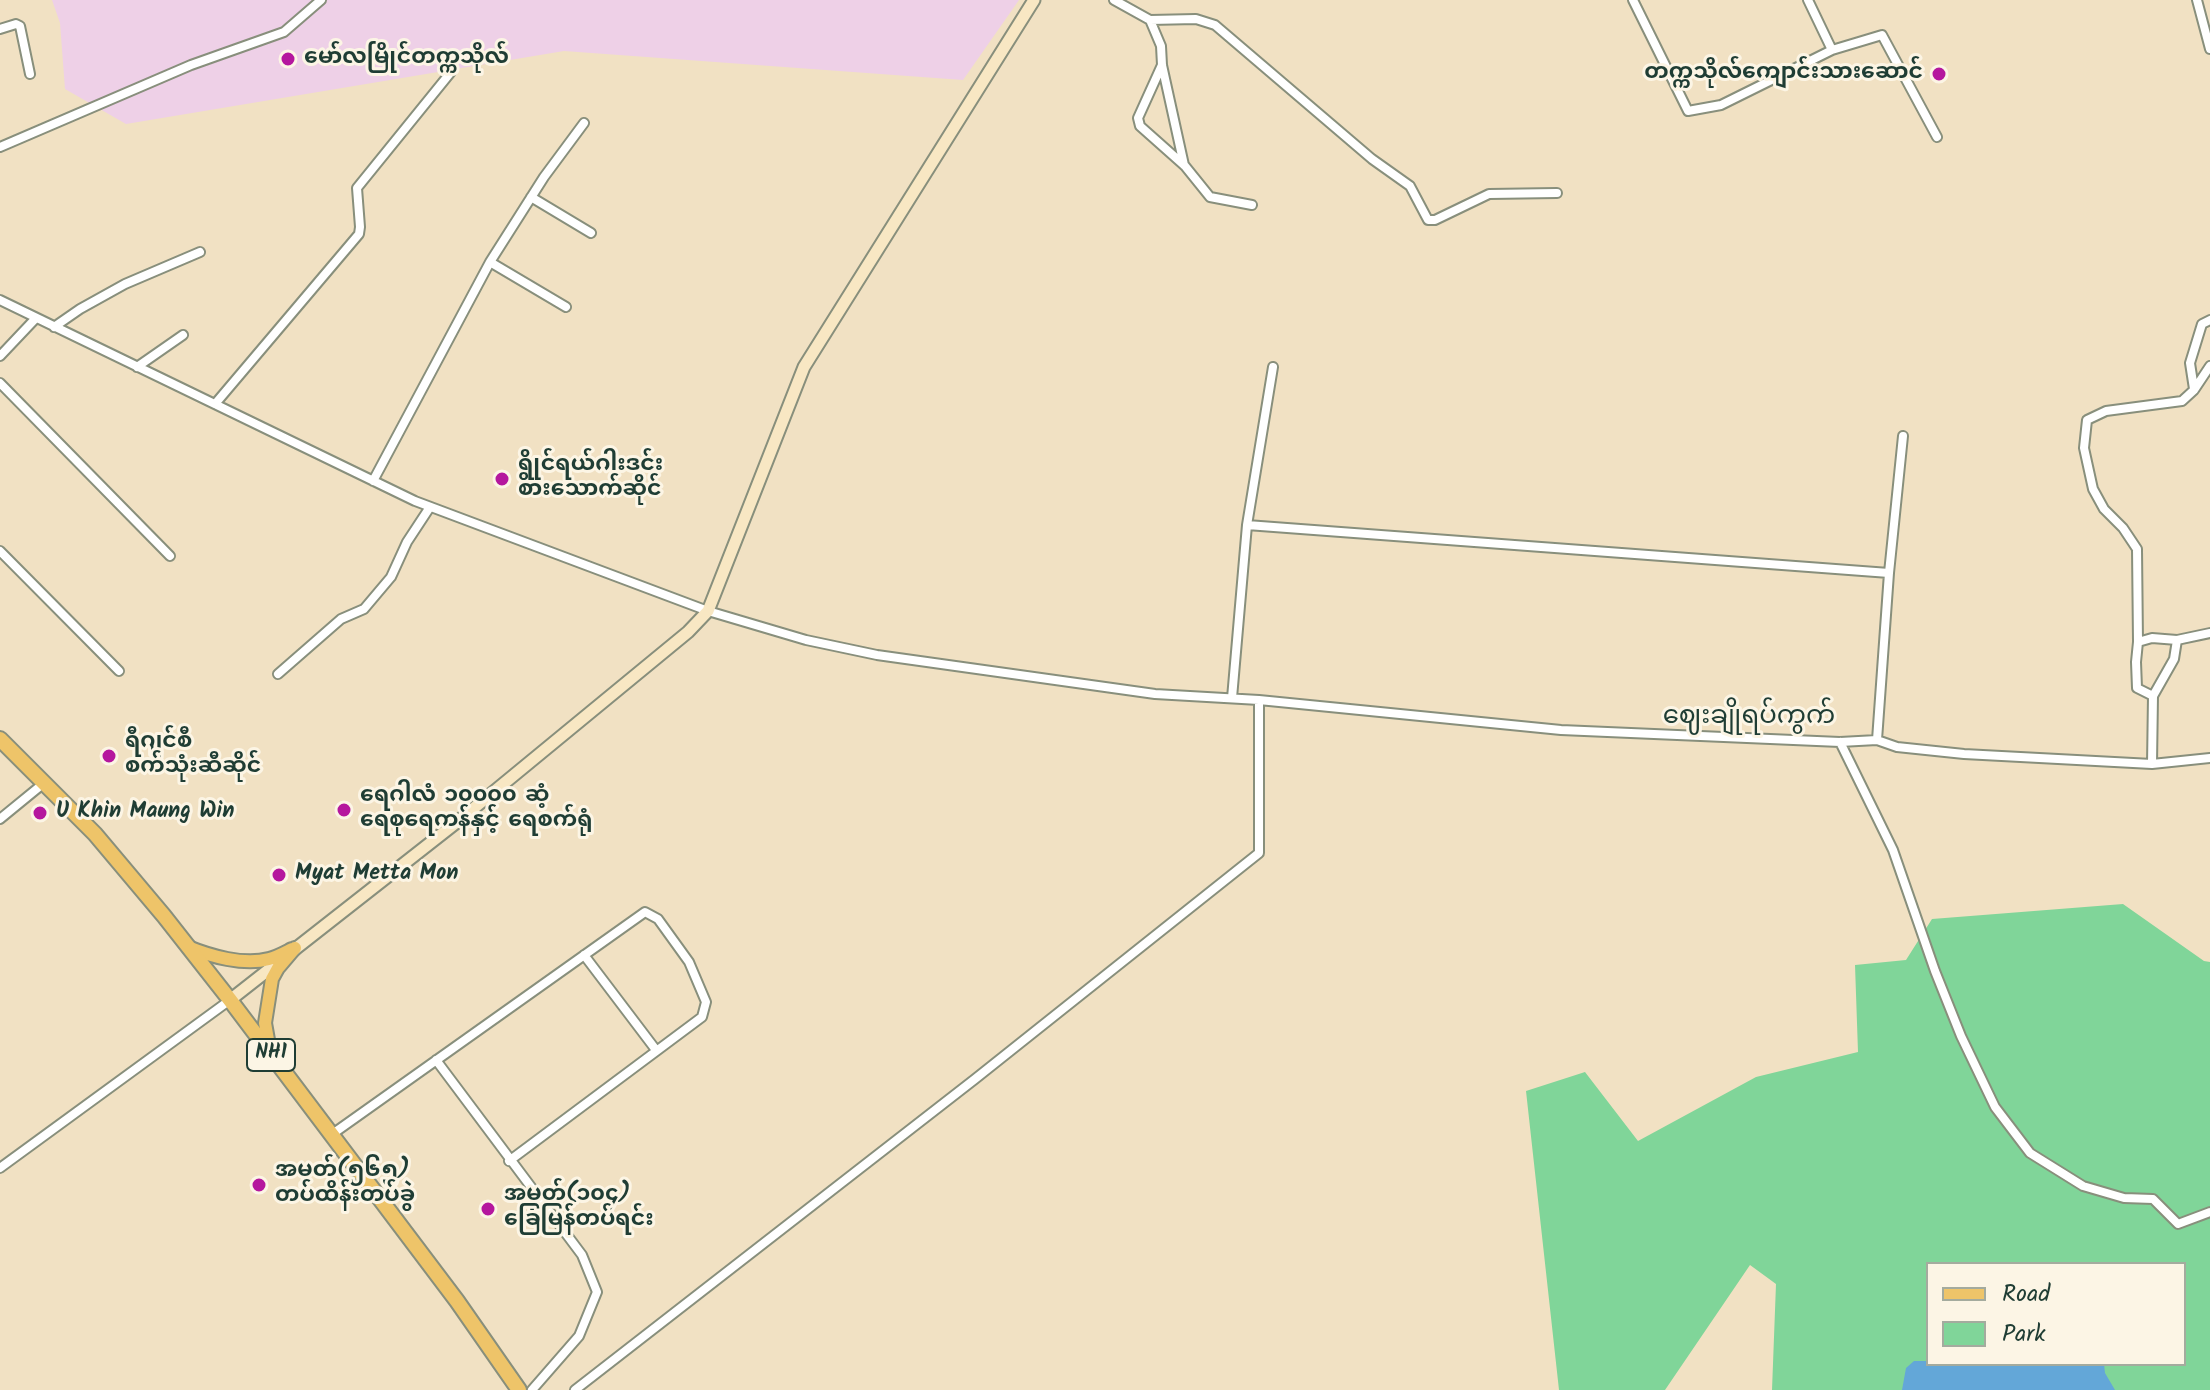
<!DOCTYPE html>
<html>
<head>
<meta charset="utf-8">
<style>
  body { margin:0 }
  #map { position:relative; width:2210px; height:1390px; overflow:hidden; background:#f1e1c3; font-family:Kalam,sans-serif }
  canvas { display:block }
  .legend { position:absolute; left:1926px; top:1262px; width:260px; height:104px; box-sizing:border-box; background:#fcf5e5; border:2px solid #a4ab9e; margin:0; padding:10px 14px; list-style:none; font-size:24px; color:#1f3d34 }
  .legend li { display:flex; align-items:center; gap:16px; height:40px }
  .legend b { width:40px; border:2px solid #a4ab9e }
</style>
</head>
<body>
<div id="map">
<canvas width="2210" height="1390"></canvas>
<ul class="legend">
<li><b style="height:10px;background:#eec469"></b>Road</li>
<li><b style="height:22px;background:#80d599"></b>Park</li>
</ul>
</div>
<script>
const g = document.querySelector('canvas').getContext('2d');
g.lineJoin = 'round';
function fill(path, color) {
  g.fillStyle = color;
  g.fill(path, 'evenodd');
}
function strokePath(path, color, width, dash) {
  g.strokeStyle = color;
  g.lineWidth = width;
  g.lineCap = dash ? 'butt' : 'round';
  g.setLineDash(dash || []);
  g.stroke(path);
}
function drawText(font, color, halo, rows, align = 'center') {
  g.font = font + ' Kalam,"Noto Sans Myanmar",sans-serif';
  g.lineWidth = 6;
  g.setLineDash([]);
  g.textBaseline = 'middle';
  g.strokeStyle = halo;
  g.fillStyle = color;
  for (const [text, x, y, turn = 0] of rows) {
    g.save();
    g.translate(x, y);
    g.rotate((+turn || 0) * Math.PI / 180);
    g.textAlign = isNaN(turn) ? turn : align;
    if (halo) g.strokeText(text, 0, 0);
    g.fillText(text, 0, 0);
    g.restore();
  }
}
const built = new Path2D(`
  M52,0H1019L963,80L564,51L126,124L65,89L60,23Z`);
const green = new Path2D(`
  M2123,904L2204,961L2210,962V1390H1772L1776,1284L1750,1265L1665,1390H1559L1526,1091L1585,1072L1638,1141L1756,1077L1858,1052L1855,965L1906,960L1932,919ZM1928,1264H2184V1364H1928Z`);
const water = new Path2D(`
  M1914,1361H1928V1364H2104L2105,1373L2115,1390H1902L1906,1368Z`);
const minor = new Path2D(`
  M1114,0L1150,20L1196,19L1215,25L1372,159L1410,186L1428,220H1435L1489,194L1557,193
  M1633,0L1688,111L1721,105L1832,50L1882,35L1937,137
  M1808,0L1832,50
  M2197,0L2210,49
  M1150,20L1161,46L1162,65L1184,165
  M0,29L16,24L20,26L30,74
  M1162,65L1138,118L1140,126L1185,166L1210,197L1252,205
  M0,147L191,65L284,32L321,0
  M531,197L591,233
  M490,262L566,307
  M0,300L415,501L708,611L806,640L877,655L1155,694L1259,700L1561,730L1840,742L1877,740L1897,747L1964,754L2152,764L2210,758
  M54,327L80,309L125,284L200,252
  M0,356L36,318
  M137,367L183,335
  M0,383L170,556
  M2194,389L2190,363L2202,324L2210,320
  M215,404L359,234L360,227L357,188L451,72
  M373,481L490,262L544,177L584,123
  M1247,525L1889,573
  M0,551L119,671
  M2177,640L2210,633
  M2138,642L2137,549L2123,528L2104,509L2093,489L2084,448L2087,420L2106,411L2182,401L2194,390L2210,366
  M278,674L341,619L364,609L391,577L407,542L430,507
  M1232,698L1247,525L1273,367
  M1877,740L1889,573L1903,436
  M1840,742L1893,850L1935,971L1961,1036L1995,1107L2030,1153L2083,1186L2124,1198L2153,1199L2178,1224L2210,1212
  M2152,764L2153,696L2174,659L2177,640L2152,638L2138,642L2136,662L2137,688L2153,696
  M0,819L44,783
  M584,955L656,1050
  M436,1060L582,1255L597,1292L579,1336L532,1390
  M331,1135L645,912L658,919L689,962L706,1002L702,1017L509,1161
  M0,1168L230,1000
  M575,1390L975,1079L1259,853V700`);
const secondary = new Path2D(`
  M230,1000L457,822L688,632L708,611L804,367L1034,0`);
const primary = new Path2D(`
  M188,947C210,956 244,966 269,959C277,957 284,953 292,949
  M270,1051L265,1023L272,979L278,968L295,948`);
const trunk = new Path2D(`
  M0,739L95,834L164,916L230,1000L457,1301L519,1390`);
const markers = [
  [288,59,8,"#b5179e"],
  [1939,74,8,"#b5179e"],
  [502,479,8,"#b5179e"],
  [109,756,8,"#b5179e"],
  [344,810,8,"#b5179e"],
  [40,813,8,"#b5179e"],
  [279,875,8,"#b5179e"],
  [259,1185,8,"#b5179e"],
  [488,1209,8,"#b5179e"]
];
const shields = [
  [271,1055,48]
];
const shieldNames = [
  ["NH1",271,1055]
];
const poiNames = [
  ["မော်လမြိုင်တက္ကသိုလ်",304,59],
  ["တက္ကသိုလ်ကျောင်းသားဆောင်",1923,74,"right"],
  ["ရွိုင်ရယ်ဂါးဒင်း",518,466],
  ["စားသောက်ဆိုင်",518,491],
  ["ရီဂျင်စီ",125,743],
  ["စက်သုံးဆီဆိုင်",125,768],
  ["ရေဂါလံ ၁၀၀၀၀ ဆံ့",360,797],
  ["ရေစုရေကန်နှင့် ရေစက်ရုံ",360,822],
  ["U Khin Maung Win",56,813],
  ["Myat Metta Mon",295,875],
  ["အမှတ်(၅၆၅)",275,1172],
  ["တပ်ထိန်းတပ်ခွဲ",275,1197],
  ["အမှတ်(၁၀၄)",504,1196],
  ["ခြေမြန်တပ်ရင်း",504,1221]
];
const quarterNames = [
  ["ဈေးချိုရပ်ကွက်",1749,719]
];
fill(built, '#eed0e7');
fill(green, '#80d599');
fill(water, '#63a7d8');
strokePath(minor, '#888f7c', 12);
strokePath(secondary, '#888f7c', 15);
strokePath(primary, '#888f7c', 16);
strokePath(trunk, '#888f7c', 18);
strokePath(minor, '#fff', 8);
strokePath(secondary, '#f8e7c3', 11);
strokePath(primary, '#eec469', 12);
strokePath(trunk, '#eec469', 14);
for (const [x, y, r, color] of markers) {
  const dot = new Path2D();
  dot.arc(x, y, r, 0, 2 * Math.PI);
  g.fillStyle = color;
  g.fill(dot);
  strokePath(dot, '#fcf5e5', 3);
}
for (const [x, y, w] of shields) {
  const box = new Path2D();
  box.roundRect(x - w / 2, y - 16, w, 32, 6);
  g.fillStyle = '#fcf5e5';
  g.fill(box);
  strokePath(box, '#1f3d34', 2);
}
drawText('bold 20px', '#1f3d34', null, shieldNames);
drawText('bold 22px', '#1f3d34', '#fcf5e5', poiNames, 'left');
drawText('26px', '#1f3d34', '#fcf5e5', quarterNames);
</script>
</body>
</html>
